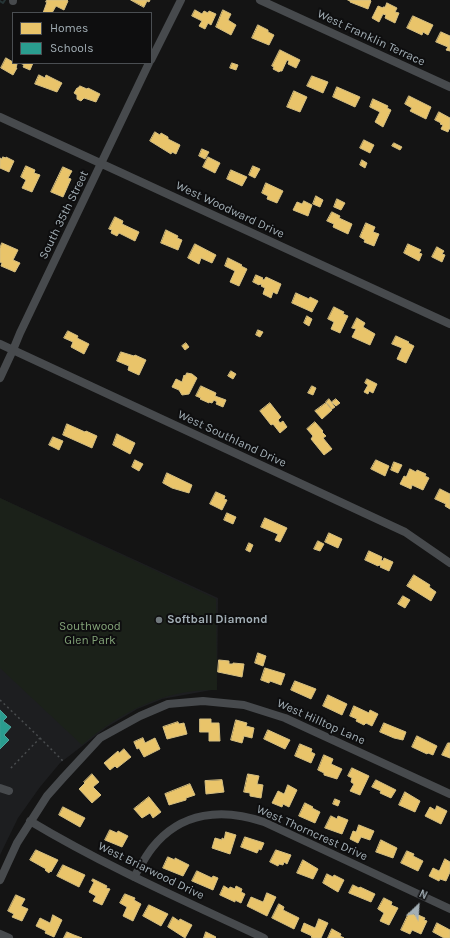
<!DOCTYPE html>
<html>
<head>
<meta charset="utf-8">
<style>
  body { margin:0 }
  #map { position:relative; width:450px; height:938px; overflow:hidden; background:#141414; font-family:Karla,sans-serif }
  canvas { display:block }
  .legend { position:absolute; left:12px; top:12px; width:140px; height:52px; box-sizing:border-box; background:#0e0e0f; border:1px solid #4a4e52; margin:0; padding:5px 7px; list-style:none; font-size:12px; color:#a3afb6 }
  .legend li { display:flex; align-items:center; gap:8px; height:20px }
  .legend b { width:20px; border:1px solid #4a4e52 }
  .north { position:absolute; left:398px; top:886px; width:40px; height:40px; -webkit-text-stroke:3px #0e0e0f; paint-order:stroke; rotate:25deg; font-size:11px; font-weight:700; line-height:16px; text-align:center; color:#a3afb6 }
  .north::after { content:''; display:block; margin:auto; width:14px; height:18px; background:#a3afb6; clip-path:polygon(50% 0,100% 100%,50% 72%,0 100%) }
</style>
</head>
<body>
<div id="map">
<canvas width="450" height="938"></canvas>
<ul class="legend">
<li><b style="height:11px;background:#e9c46a"></b>Homes</li>
<li><b style="height:11px;background:#2a9d8f"></b>Schools</li>
</ul>
<div class="north">N</div>
</div>
<script>
const g = document.querySelector('canvas').getContext('2d');
g.lineJoin = 'round';
function fill(path, color) {
  g.fillStyle = color;
  g.fill(path, 'evenodd');
}
function strokePath(path, color, width, dash) {
  g.strokeStyle = color;
  g.lineWidth = width;
  g.lineCap = dash ? 'butt' : 'round';
  g.setLineDash(dash || []);
  g.stroke(path);
}
function drawText(font, color, halo, rows, align = 'center') {
  g.font = font + ' Karla,sans-serif';
  g.lineWidth = 4;
  g.setLineDash([]);
  g.textBaseline = 'middle';
  g.strokeStyle = halo;
  g.fillStyle = color;
  for (const [text, x, y, turn = 0] of rows) {
    g.save();
    g.translate(x, y);
    g.rotate((+turn || 0) * Math.PI / 180);
    g.textAlign = isNaN(turn) ? turn : align;
    if (halo) g.strokeText(text, 0, 0);
    g.fillText(text, 0, 0);
    g.restore();
  }
}
const built = new Path2D(`
  M0,498L218,598L217,689L162,699L137,709L107,727L60,763L40,787L18,818L0,855Z`);
const green = new Path2D(`
  M0,498L216,599L217,690C164,689 120,712 82,745L0,668Z`);
const homes = new Path2D(`
  M47,0H67L68,1L64,10L56,6L52,13H43L47,2H46Z
  M131,0H150L149,2L147,1L144,7Z
  M348,0H370L371,1L368,9L350,2V1Z
  M387,3L397,8L395,12L399,13L395,23L385,18L386,15L383,14L379,22L372,18L378,6L383,8V7H385Z
  M195,10L202,14L204,11L208,13L209,11L216,14L211,25L208,23L205,29L199,26L202,21L192,16Z
  M223,10L231,14L228,20L236,25L231,35L216,27Z
  M413,16L433,25L428,35L423,32L422,35L407,28Z
  M258,25L268,30V32L274,35L269,45L252,38Z
  M441,32L450,36V51L446,50L448,47L436,42Z
  M280,50L300,60L296,68L288,64L289,61L287,60L282,71H280L279,72L273,69L274,67L272,66Z
  M6,58L13,62V63L17,64L16,68H17L13,75L1,68Z
  M20,63H33L30,70L23,67L24,65Z
  M232,63L238,65L236,70L230,68Z
  M39,75L45,78L46,75L62,83L57,92L35,84Z
  M312,76L328,82L323,93L307,86Z
  M80,86L87,89L88,88L100,94L96,102L84,98L81,101L77,99V95L74,93L77,88H78Z
  M337,87L360,97L355,107L333,97Z
  M294,91L307,97L300,112L287,107Z
  M409,96L431,107L426,119L410,111L412,108L405,104Z
  M373,99L388,106L387,108L391,110L383,127L375,122L380,112L370,107Z
  M439,112L450,118V129H449L448,132L441,129L443,125L440,124L441,123L435,120Z
  M155,132L160,135L161,133L168,137V139L180,145L176,154L172,152L171,154L150,141Z
  M364,140L374,145L370,153L360,148Z
  M394,143L402,147L400,150L392,146Z
  M202,149L209,152L205,159L199,156Z
  M3,157L6,158V157L14,161L9,172L0,168V158L2,159Z
  M208,157L220,163L215,173L203,167Z
  M362,160L367,163L365,168L360,165Z
  M26,166L35,170L34,173L40,175L32,192L22,188L26,180L21,177Z
  M253,166L260,169L255,178L249,175Z
  M63,167L72,171L68,178L71,179L63,197L51,192Z
  M231,170L247,177L242,186L227,179Z
  M266,183L283,191L277,203L267,199L268,196L262,193Z
  M316,196L323,200L320,207L313,204Z
  M337,199L345,203L341,210L334,207Z
  M304,201L312,205L308,216L293,210L297,202L302,204Z
  M332,212L340,216L339,218L352,224L348,234L333,227L334,224L327,221Z
  M115,217L123,221L122,224L139,232L135,241L119,233L117,236L111,233L112,230L109,229Z
  M366,223L375,227L373,232L379,234L374,246L364,242L365,240L360,237Z
  M166,230L178,236L177,238L182,240L178,250L161,243Z
  M2,243L18,250L13,260L20,263L15,272L1,266L2,263L0,262V248Z
  M195,244L216,255L212,263L201,258L199,264L188,258Z
  M408,244L421,250L419,253L422,254L419,261L404,253Z
  M437,247L444,251L442,254L445,255L442,262L432,257Z
  M228,258L242,265L241,266L247,269L239,286L230,282L235,271L225,266Z
  M256,275L263,278L262,279L264,280L266,277L281,284L277,294L273,292L271,298L263,294L265,288L261,286L262,285L260,284L259,285L253,282Z
  M296,293L309,299L310,297L318,301L312,312L292,303Z
  M334,307L344,312L343,314L348,316L340,333L331,329L334,322L328,319Z
  M307,316L312,319L309,326L304,323Z
  M357,318L365,323L363,327L375,334L370,345L352,337L356,329L352,328Z
  M258,330L263,332L260,337L256,335Z
  M68,331L78,336L77,338L89,344L84,354L71,347L73,342L64,338Z
  M396,336L409,342L408,343L414,346L406,363L397,359L402,348L392,344Z
  M186,343L189,347L185,350L182,346Z
  M121,352L134,356L135,355L146,360L139,375L128,370L129,366L117,361Z
  M231,371L236,374L233,379L228,376Z
  M187,373L192,374L197,378L189,394L182,395L179,390L172,387L176,379L182,382L184,375L185,376Z
  M367,379L377,384L373,393L369,391L368,394L364,392L368,385L365,383Z
  M201,386L216,393L215,396L226,400L223,407L216,404L217,402L214,400L212,403L209,402V403L200,399L201,398L196,396Z
  M312,386L316,388L313,395L308,393Z
  M329,399L335,407L332,409L326,402Z
  M336,399L340,403L336,406L332,402Z
  M270,403L281,417L278,420L280,423L283,421L287,427L280,433L273,424L271,425L260,411Z
  M326,403L332,410L322,419L315,411Z
  M315,422L323,431L322,432L326,436L323,438L332,449L324,455L311,439L313,436L307,429Z
  M67,424L85,432L86,431L97,436L92,448L63,435Z
  M117,434L135,443L130,454L113,445Z
  M53,437L63,441L59,450L49,445Z
  M135,460L143,464L139,471L132,467Z
  M376,460L389,466L385,476L371,469Z
  M394,462L402,465L398,473L391,470Z
  M410,469L416,472L417,470L426,474L425,476L429,478L423,490L412,485L411,489L400,484L404,476L406,477Z
  M167,473L192,485L189,493L172,488L163,483Z
  M440,489L450,494V509L445,506L446,504L435,499Z
  M216,492L225,496L224,499L227,500L222,510L210,504Z
  M227,513L236,517L233,524L224,520Z
  M265,518L287,528L280,542L275,540L278,534L261,527Z
  M329,533L342,539L338,548L325,542Z
  M318,541L324,544L320,551L314,549Z
  M249,543L253,545L250,552L246,550Z
  M369,551L382,557L381,560L383,561L384,558L393,562L389,571L380,567L381,566L379,565L378,566L365,560Z
  M414,575L430,585L429,587L436,592L431,601L407,586Z
  M403,596L410,600L405,608L398,604Z
  M258,653L266,656L263,666L255,663Z
  M219,660L229,661V664H233V663L244,664L242,677L218,672Z
  M265,668L285,674L281,685L270,681L269,683L261,680Z
  M295,681L316,689L311,699L291,690Z
  M328,695L347,704L342,715L323,706Z
  M354,706L369,713L370,710L378,714L372,726L366,723L364,725L356,721L357,719L350,716Z
  M200,719H211V723H219L220,741H209V732H200Z
  M236,720L247,723L246,726L254,728L252,738L244,736L242,743L231,740Z
  M178,722L179,724L184,723L187,734L167,739L163,727Z
  M384,723L406,732L403,740L394,738L380,732Z
  M268,730L290,740L285,749L264,739Z
  M417,736L437,746L433,755L428,753L427,754L412,747Z
  M143,738L145,743L155,738L160,749L144,757L139,748L137,749L134,742Z
  M448,743H450V758L442,755Z
  M300,744L312,749L311,752L315,754L311,763L295,756Z
  M124,749L131,757L117,768L115,766L110,770L104,763L118,751L119,753Z
  M324,755L333,759L331,764L342,769L337,779L324,775V773L318,770Z
  M352,768L369,776L360,795L350,791L354,784L351,782L352,778L348,776Z
  M92,774L99,782L93,787L101,795L92,803L79,789L85,783L84,782Z
  M248,774L259,776L257,784L263,785L261,798L250,796V793L244,792Z
  M222,780L224,792L206,794L205,781Z
  M376,780L396,790L391,798L380,793L381,791L372,787Z
  M190,784L195,795L186,798V800L169,805L165,794Z
  M288,785L297,790L289,807L283,804L282,807L272,803L278,791L284,794Z
  M405,792L420,801L415,812L399,805Z
  M149,797L161,812L153,818L150,813L142,818L134,809Z
  M335,799L340,801L338,806L333,804Z
  M305,803L313,807L312,808L320,812L315,823L299,816Z
  M437,806L447,811L441,824L425,816L430,807L435,810Z
  M63,807L85,818L80,827L59,815Z
  M331,816L337,819L338,816L348,820L342,834L325,828Z
  M359,825L374,831L370,840L361,837L358,843L350,839L353,831L356,832Z
  M110,830L117,833L118,831L128,836L122,847L105,840Z
  M226,832L236,835L230,854L212,848L215,838L222,840V838L224,839Z
  M245,837L264,843L261,850L259,849L257,853L241,847Z
  M381,840L397,848L393,858L376,852Z
  M36,850L58,860L51,872L50,871L49,873L45,870L46,869L30,860Z
  M276,850L291,855L287,864L284,862L283,865L279,864L278,866L270,862Z
  M407,851L414,854L413,856L423,861L418,871L401,863Z
  M168,857L175,860V858L189,865L183,876L163,868Z
  M445,859L450,862V872L446,881L440,879L439,881L429,876L433,868L439,871Z
  M303,860L318,869L313,879L297,873Z
  M63,865L85,875L79,887L57,876Z
  M197,871L212,878L213,876L218,878L213,890L192,881Z
  M327,874L333,877L334,875L344,880L338,892L323,883Z
  M93,879L107,886L106,888L110,889L102,905L93,901L96,896L89,892L94,882L92,881Z
  M353,885L359,888L360,887L375,894L371,902L349,893Z
  M224,886L229,889L230,887L235,889L236,886L242,889L241,892L245,894L241,903L235,900V902L220,895Z
  M267,893L276,897L267,916L247,906L251,897L263,902Z
  M125,894L135,898L134,900L141,904L133,921L123,916L127,907L120,903Z
  M16,895L25,899L21,906L28,909L22,921L12,917L14,914L8,911Z
  M384,898L392,902L391,905L398,908L389,925L380,921L384,913L378,909Z
  M279,904L284,907L283,910L299,918L294,929L272,918Z
  M149,905L168,914L161,926L143,916Z
  M409,913L415,915L416,914L425,918L424,920L427,921L421,934L412,930L410,934L401,930Z
  M53,915L62,920L54,937L45,933L46,931L36,926L40,918L50,923Z
  M173,917L179,921L180,919L192,925L185,938L168,927Z
  M319,919L328,923L321,938H313L311,937L312,936L301,931L304,923L315,928Z
  M437,923L450,930V938H444L433,932Z
  M332,929L341,934L340,936L344,938H328Z
  M67,932L74,935L82,938H64Z
  M206,932L216,937L215,938H204Z`);
const schools = new Path2D(`
  M0,710L7,717L3,721L11,727L4,735L9,740L0,749Z`);
const stream = new Path2D(`
  M0,1L3,3L5,0`);
const path = new Path2D(`
  M0,700L40,738L10,769
  M40,738L64,762`);
const minor = new Path2D(`
  M260,0L450,87
  M13,1V0
  M151,60L181,0
  M0,117L450,324
  M0,344L405,532L450,563
  M0,378L13,350L20,333L149,63
  M0,788L9,791
  M30,821C105,866 185,901 264,938
  M134,877C140,867 145,857 152,848C181,811 223,808 264,822L450,909
  M0,880L17,843L47,796L63,778L100,738L140,716L168,704L203,701L244,705L285,718L450,794
  M0,934L9,938`);
const markers = [
  [159,620,4,"#71797d"]
];
const streetNames = [
  ["West Franklin Terrace",371,38,25],
  ["West Woodward Drive",230,210,25],
  ["South 35th Street",64,215,-64],
  ["West Southland Drive",232,439,25],
  ["West Hilltop Lane",321,722,24],
  ["West Thorncrest Drive",312,833,24],
  ["West Briarwood Drive",151,871,26]
];
const poiNames = [
  ["Softball Diamond",167,620]
];
const parkNames = [
  ["Southwood",90,627],
  ["Glen Park",90,641]
];
fill(built, '#1d1e20');
fill(green, '#1b2119');
fill(homes, '#e9c46a');
strokePath(homes, '#d4be81', 1);
fill(schools, '#2a9d8f');
strokePath(schools, '#4ea29b', 1);
strokePath(stream, '#263436', 2);
strokePath(path, '#494c4e', 1.5, [2, 3]);
strokePath(minor, '#474a4d', 8);
for (const [x, y, r, color] of markers) {
  const dot = new Path2D();
  dot.arc(x, y, r, 0, 2 * Math.PI);
  g.fillStyle = color;
  g.fill(dot);
  strokePath(dot, '#0e0e0f', 1.5);
}
drawText('12px', '#a3afb6', '#0e0e0f', streetNames);
drawText('bold 12px', '#a3afb6', '#0e0e0f', poiNames, 'left');
drawText('12px', '#83a378', '#0e0e0f', parkNames);
</script>
</body>
</html>
